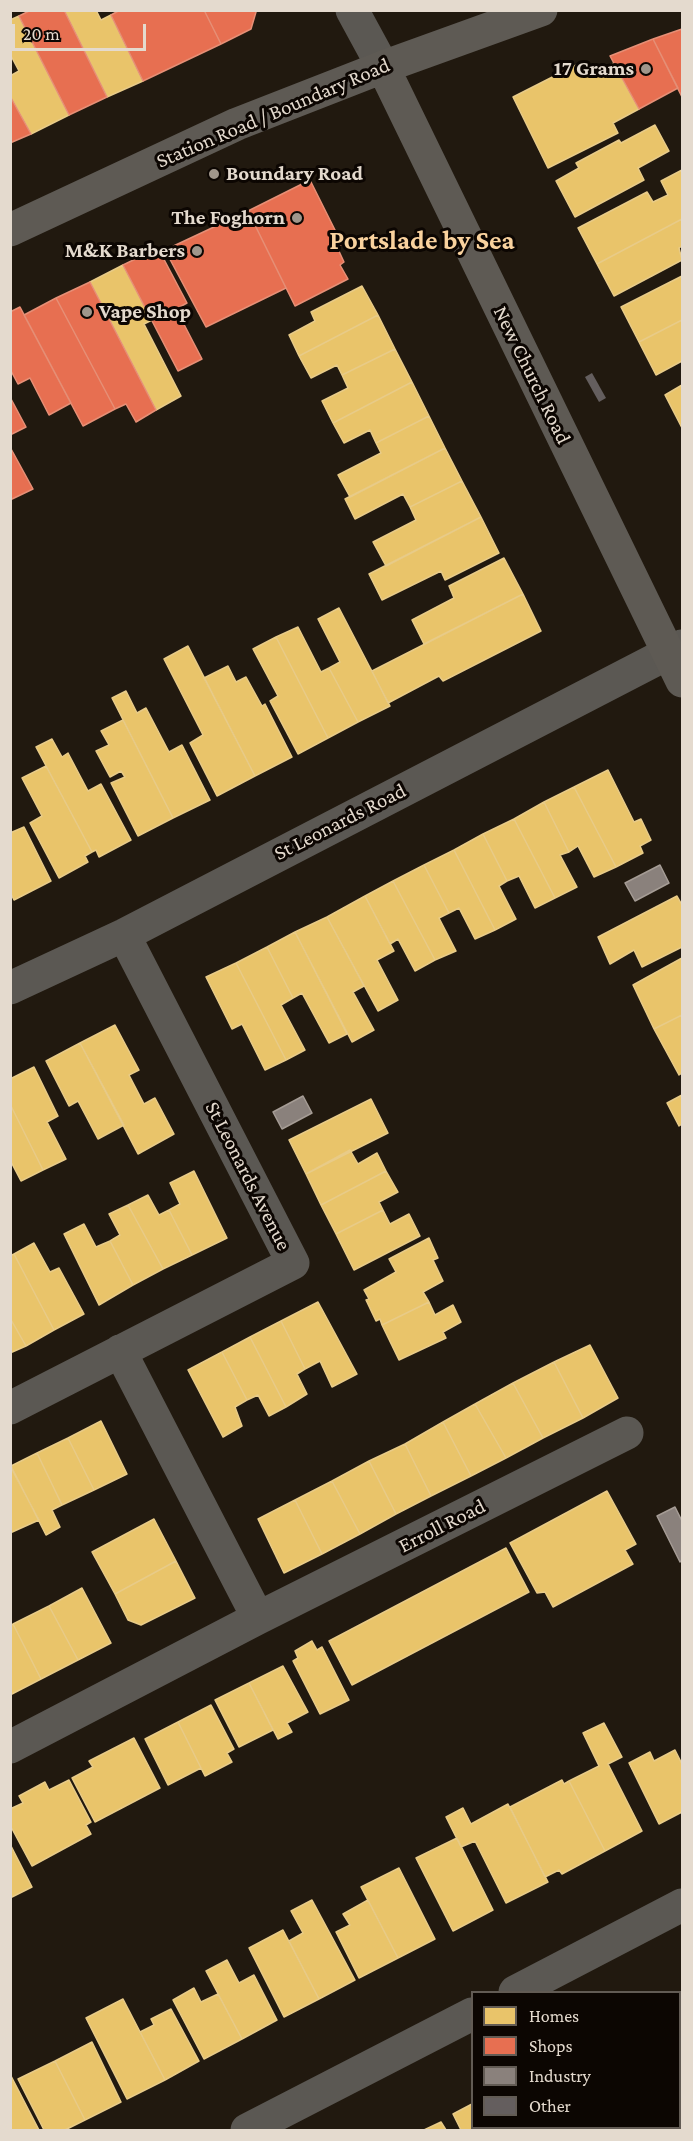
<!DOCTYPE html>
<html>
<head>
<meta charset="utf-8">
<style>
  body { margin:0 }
  #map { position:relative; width:693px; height:2141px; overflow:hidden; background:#21190f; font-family:"Crimson Pro",serif }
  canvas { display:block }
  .frame { position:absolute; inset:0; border:12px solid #e4dace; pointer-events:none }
  .legend { position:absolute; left:471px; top:1991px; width:210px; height:138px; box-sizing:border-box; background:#0c0602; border:2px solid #625b54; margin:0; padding:8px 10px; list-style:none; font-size:18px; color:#e4dace }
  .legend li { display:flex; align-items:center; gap:12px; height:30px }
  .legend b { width:30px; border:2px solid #625b54 }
  .scale { position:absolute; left:12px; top:24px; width:134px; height:27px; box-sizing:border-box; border:3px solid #e4dace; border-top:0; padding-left:8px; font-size:18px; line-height:21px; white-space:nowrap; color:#e4dace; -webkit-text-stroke:4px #0c0602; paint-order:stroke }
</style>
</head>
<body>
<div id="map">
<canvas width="693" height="2141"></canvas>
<div class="frame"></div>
<ul class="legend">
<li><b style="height:16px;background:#e9c46a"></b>Homes</li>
<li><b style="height:16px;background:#e76f51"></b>Shops</li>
<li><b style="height:16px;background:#8a817c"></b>Industry</li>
<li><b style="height:16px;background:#645e5e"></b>Other</li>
</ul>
<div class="scale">20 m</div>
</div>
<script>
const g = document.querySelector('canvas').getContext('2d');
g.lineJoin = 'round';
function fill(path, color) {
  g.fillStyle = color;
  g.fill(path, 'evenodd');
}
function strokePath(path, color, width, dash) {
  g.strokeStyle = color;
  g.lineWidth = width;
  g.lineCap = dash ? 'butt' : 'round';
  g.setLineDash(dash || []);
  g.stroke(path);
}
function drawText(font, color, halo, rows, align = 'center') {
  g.font = font + ' "Crimson Pro",serif';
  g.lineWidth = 6;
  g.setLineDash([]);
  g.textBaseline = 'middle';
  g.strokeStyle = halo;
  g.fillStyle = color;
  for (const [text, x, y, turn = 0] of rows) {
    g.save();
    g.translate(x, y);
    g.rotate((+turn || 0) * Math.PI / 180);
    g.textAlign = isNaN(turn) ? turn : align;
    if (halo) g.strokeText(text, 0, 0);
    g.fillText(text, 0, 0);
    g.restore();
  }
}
const homes = new Path2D(`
  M64,10H96L101,20L111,15L143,81L107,97Z
  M19,16L69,115L31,134L10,96V76L19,71L10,54V20Z
  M582,62L589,75L614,63L639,109L613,123L618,133L548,168L513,97Z
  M655,125L669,151L638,168L644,180L575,217L556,181L579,168L576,163L619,140L621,143Z
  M682,170V219L597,264L578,228L647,192L653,202L668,195L661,181Z
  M682,219V246L679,248L682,260L614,296L597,264Z
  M123,265L152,320L144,324L181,396L156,410L90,282Z
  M682,276V320L639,342L621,307Z
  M362,286L378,315L299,356L289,335L315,321L311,312Z
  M378,315L395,349L342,375L337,365L311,378L299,356Z
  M682,320V361L656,375L639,342Z
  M395,349L412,382L333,423L322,401L348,388L342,375Z
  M412,382L429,416L376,443L370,430L344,443L333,423Z
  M682,385V428L665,395Z
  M429,416L445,448L350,497L338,475L381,453L376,443Z
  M445,448L462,481L410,507L403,494L355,519L345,499Z
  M462,481L481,517L386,566L373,542L416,520L410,507Z
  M481,517L499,553L445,580L441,571L382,600L369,574Z
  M504,558L523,594L424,644L412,620L454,598L449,586Z
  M523,594L541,631L443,681L439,676L388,703L372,671Z
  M339,608L390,706L358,722L329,668L340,662L318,619Z
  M298,627L321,672L329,668L358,722L328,738L276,637Z
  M276,637L328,738L298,754L270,701L278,696L253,649Z
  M188,646L255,776L217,796L190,743L203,735L164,659Z
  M228,666L236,682L246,677L262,706L265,704L292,757L255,776L204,678Z
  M126,691L137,713L146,708L169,752L182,745L210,800L173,818L112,698Z
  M123,720L173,818L138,836L111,783L125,777L121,771L110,777L96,751L109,745L101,731Z
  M52,739L62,757L68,753L88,791L101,784L131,840L99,857L96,850L92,852L36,747Z
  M46,766L92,852L85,856L88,862L59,878L30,823L42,816L22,778Z
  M608,770L634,822L641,819L651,840L640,846L643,853L616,867L574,787Z
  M574,787L616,867L594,877L578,846L569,852L544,802Z
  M544,802L569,852L560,855L577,887L555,898L514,819Z
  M514,819L555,898L535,908L519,876L507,881L483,834Z
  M24,827L51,881L14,900L10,892V833Z
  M483,834L507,881L499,886L516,919L495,930L454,850Z
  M454,850L495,930L475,939L459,908L449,913L424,865Z
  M424,865L449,913L439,918L456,951L435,960L393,881Z
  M393,881L435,960L415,971L398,939L390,944L365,896Z
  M365,896L394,951L377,960L398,1000L378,1011L327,917Z
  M677,896L682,905V947L642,967L634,950L610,964L598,937Z
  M327,917L364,986L353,992L374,1030L352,1042L295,932Z
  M295,932L347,1034L329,1043L302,993L293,998L267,947Z
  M267,947L293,998L281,1005L305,1050L286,1060L236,963Z
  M682,958V1015L654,1029L633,985Z
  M236,963L286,1060L265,1070L242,1024L232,1029L206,977Z
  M682,1015V1073L679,1075L654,1029Z
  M115,1025L139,1070L129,1075L144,1104L155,1098L174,1134L138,1154L80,1043Z
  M80,1043L124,1125L98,1139L78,1101L69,1106L46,1061Z
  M34,1067L58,1116L47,1122L66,1159L43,1170L10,1104V1079Z
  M682,1095V1124L679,1126L667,1103Z
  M371,1099L388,1133L306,1174L289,1140Z
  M10,1104L43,1170L21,1181L10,1160Z
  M350,1150L358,1164L377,1153L386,1171L321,1205L306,1174Z
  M194,1171L227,1238L192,1255L169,1210L180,1204L170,1183Z
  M386,1171L398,1192L379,1202L383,1210L336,1234L321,1205Z
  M148,1195L159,1215L169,1210L192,1255L163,1269L128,1205Z
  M128,1205L163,1269L133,1285L110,1241L120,1235L109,1214Z
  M383,1210L390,1224L409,1214L420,1236L354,1270L336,1234Z
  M84,1224L96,1247L110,1241L133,1285L99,1305L64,1234Z
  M429,1238L438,1258L433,1260L443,1281L423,1292L429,1302L382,1325L380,1319L376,1321L366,1300L369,1299L364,1290L396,1272L389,1259Z
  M34,1243L50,1272L59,1268L84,1314L54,1330L14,1254Z
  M14,1254L54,1330L26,1346L10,1318V1256Z
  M318,1302L357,1374L332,1387L320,1361L305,1369L281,1321Z
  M429,1302L435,1315L453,1305L461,1322L443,1332L446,1338L399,1360L382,1325Z
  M10,1318L26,1346L10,1353Z
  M281,1321L305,1369L297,1374L307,1394L286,1407L250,1337Z
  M250,1337L286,1407L269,1416L258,1395L247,1400L222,1352Z
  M590,1345L618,1398L583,1418L554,1362Z
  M222,1352L247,1400L235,1407L242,1426L223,1437L188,1370Z
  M554,1362L583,1418L543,1438L513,1383Z
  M513,1383L543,1438L506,1458L475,1404Z
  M475,1404L506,1458L471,1476L443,1422Z
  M101,1421L127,1474L94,1490L68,1438Z
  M443,1422L471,1476L431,1496L405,1444Z
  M68,1438L94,1490L62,1505L37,1453Z
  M405,1444L431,1496L396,1514L369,1461Z
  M37,1453L62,1505L52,1510L60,1527L46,1535L11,1466Z
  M369,1461L396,1514L360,1534L332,1481Z
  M10,1466L39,1520L10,1533Z
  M332,1481L360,1534L322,1554L295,1500Z
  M607,1491L636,1544L625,1550L633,1564L553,1607L545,1592L537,1593L510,1543Z
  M295,1500L322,1554L284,1573L258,1519Z
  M154,1519L176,1561L115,1594L92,1552Z
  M506,1548L529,1592L352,1685L329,1641Z
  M176,1561L195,1598L141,1625L128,1620L115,1594Z
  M82,1588L111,1643L78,1660L49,1606Z
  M49,1606L78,1660L41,1679L13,1624Z
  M13,1624L41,1679L10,1695V1626Z
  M312,1641L317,1650L322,1647L349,1700L320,1714L293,1661L298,1658L295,1651Z
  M283,1666L308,1712L287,1723L292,1732L278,1739L249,1683Z
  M249,1683L273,1730L239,1747L215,1700Z
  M211,1705L234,1749L227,1753L232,1762L205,1776L178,1722Z
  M178,1722L201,1768L168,1785L145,1739Z
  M604,1723L622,1757L608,1764L642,1831L605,1851L569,1781L599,1766L583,1733Z
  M134,1738L160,1788L95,1822L72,1778L93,1767L89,1761Z
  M675,1750L682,1764V1812L659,1824L629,1763L650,1752L654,1761Z
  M69,1780L91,1822L86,1825L91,1834L32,1866L10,1825V1809L23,1803L19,1796L45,1782L49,1790Z
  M562,1780L564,1784L569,1781L605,1851L562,1874L559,1870L545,1877L510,1807Z
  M508,1804L548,1882L506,1903L475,1841L461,1847L446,1817L463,1808L471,1824Z
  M457,1838L493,1910L453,1931L416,1858Z
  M10,1844L32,1887L10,1898Z
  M399,1868L435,1939L398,1958L361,1887Z
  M312,1900L355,1980L319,1999L289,1941L303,1933L291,1911Z
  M368,1900L398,1958L359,1978L336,1932L350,1925L343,1914Z
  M283,1930L319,1999L284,2017L249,1948Z
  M227,1960L239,1983L254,1975L277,2020L242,2039L206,1971Z
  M194,1988L201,2002L218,1994L242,2039L204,2059L173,2000Z
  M123,1999L165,2080L127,2099L86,2018Z
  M171,2009L199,2061L165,2080L140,2032L154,2025L151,2019Z
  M680,2014L682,2020V2115L680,2116Z
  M92,2042L121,2102L85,2120L55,2061Z
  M55,2061L85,2120L65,2130H44L18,2079Z
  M10,2074L39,2130H10Z
  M472,2104V2128H511L513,2130H461L453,2114Z
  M441,2122L446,2130H424Z
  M517,2128H588L589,2130H519Z`);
const shops = new Path2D(`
  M31,10H64L107,97L69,115L19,16Z
  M120,10H204L221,44L143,81L111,15Z
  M204,10H255L256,12L251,29L221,44Z
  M682,29V97L653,39Z
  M653,39L678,88L639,109L610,56Z
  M10,96L31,134L10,143Z
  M310,180L342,244L337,247L344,262L340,265L348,279L295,306L248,211Z
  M248,211L286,288L206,327L165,250Z
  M158,248L187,303L176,309L202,359L178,371L123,265Z
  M90,282L156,410L136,422L126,404L115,409L56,298Z
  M56,298L115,409L83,426L24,315Z
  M20,307L71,403L49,415L30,378L18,384L10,369V312Z
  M10,397L26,427L10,435Z
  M10,447L33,489L10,500Z`);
const industry = new Path2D(`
  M660,865L669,883L635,901L625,883Z
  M303,1096L312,1113L282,1129L273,1112Z
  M675,1507L682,1521V1560L680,1562L657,1516Z`);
const building = new Path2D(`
  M592,373L606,398L599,402L585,377Z`);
const minor = new Path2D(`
  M352,10L383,67
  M10,988L124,935L682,646
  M120,1351L258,1618
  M10,1408L293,1263L124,935
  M10,1747L258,1618L627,1433
  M515,1992L682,1905
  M247,2130L472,2014`);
const secondary = new Path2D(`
  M383,67L682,681
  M10,230L237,124L383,67L541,10`);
const markers = [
  [646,69,6,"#a0968b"],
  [214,174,6,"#a0968b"],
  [297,218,6,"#a0968b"],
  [197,251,6,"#a0968b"],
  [87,312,6,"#a0968b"]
];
const poiNames = [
  ["17 Grams",634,69],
  ["Boundary Road",226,174,"left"],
  ["The Foghorn",285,218],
  ["M&K Barbers",185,251],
  ["Vape Shop",99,312,"left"]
];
const streetNames = [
  ["Station Road / Boundary Road",273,113,-23],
  ["New Church Road",532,375,64],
  ["St Leonards Road",340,822,-27],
  ["St Leonards Avenue",248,1176,63],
  ["Erroll Road",442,1526,-27]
];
const districtNames = [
  ["Portslade by Sea",422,241]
];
fill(homes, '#e9c46a');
strokePath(homes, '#e8cb88', 1.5);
fill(shops, '#e76f51');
strokePath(shops, '#e68f76', 1.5);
fill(industry, '#8a817c');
strokePath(industry, '#a59c95', 1.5);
fill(building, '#645e5e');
strokePath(minor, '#5b5853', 33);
strokePath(secondary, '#5e5a54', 33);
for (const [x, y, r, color] of markers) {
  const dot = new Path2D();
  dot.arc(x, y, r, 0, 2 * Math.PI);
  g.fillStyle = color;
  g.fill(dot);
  strokePath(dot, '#0c0602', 2);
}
drawText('bold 21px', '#e4dace', '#0c0602', poiNames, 'right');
drawText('21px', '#e4dace', '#0c0602', streetNames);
drawText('bold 27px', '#f9d29e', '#0c0602', districtNames);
</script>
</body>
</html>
